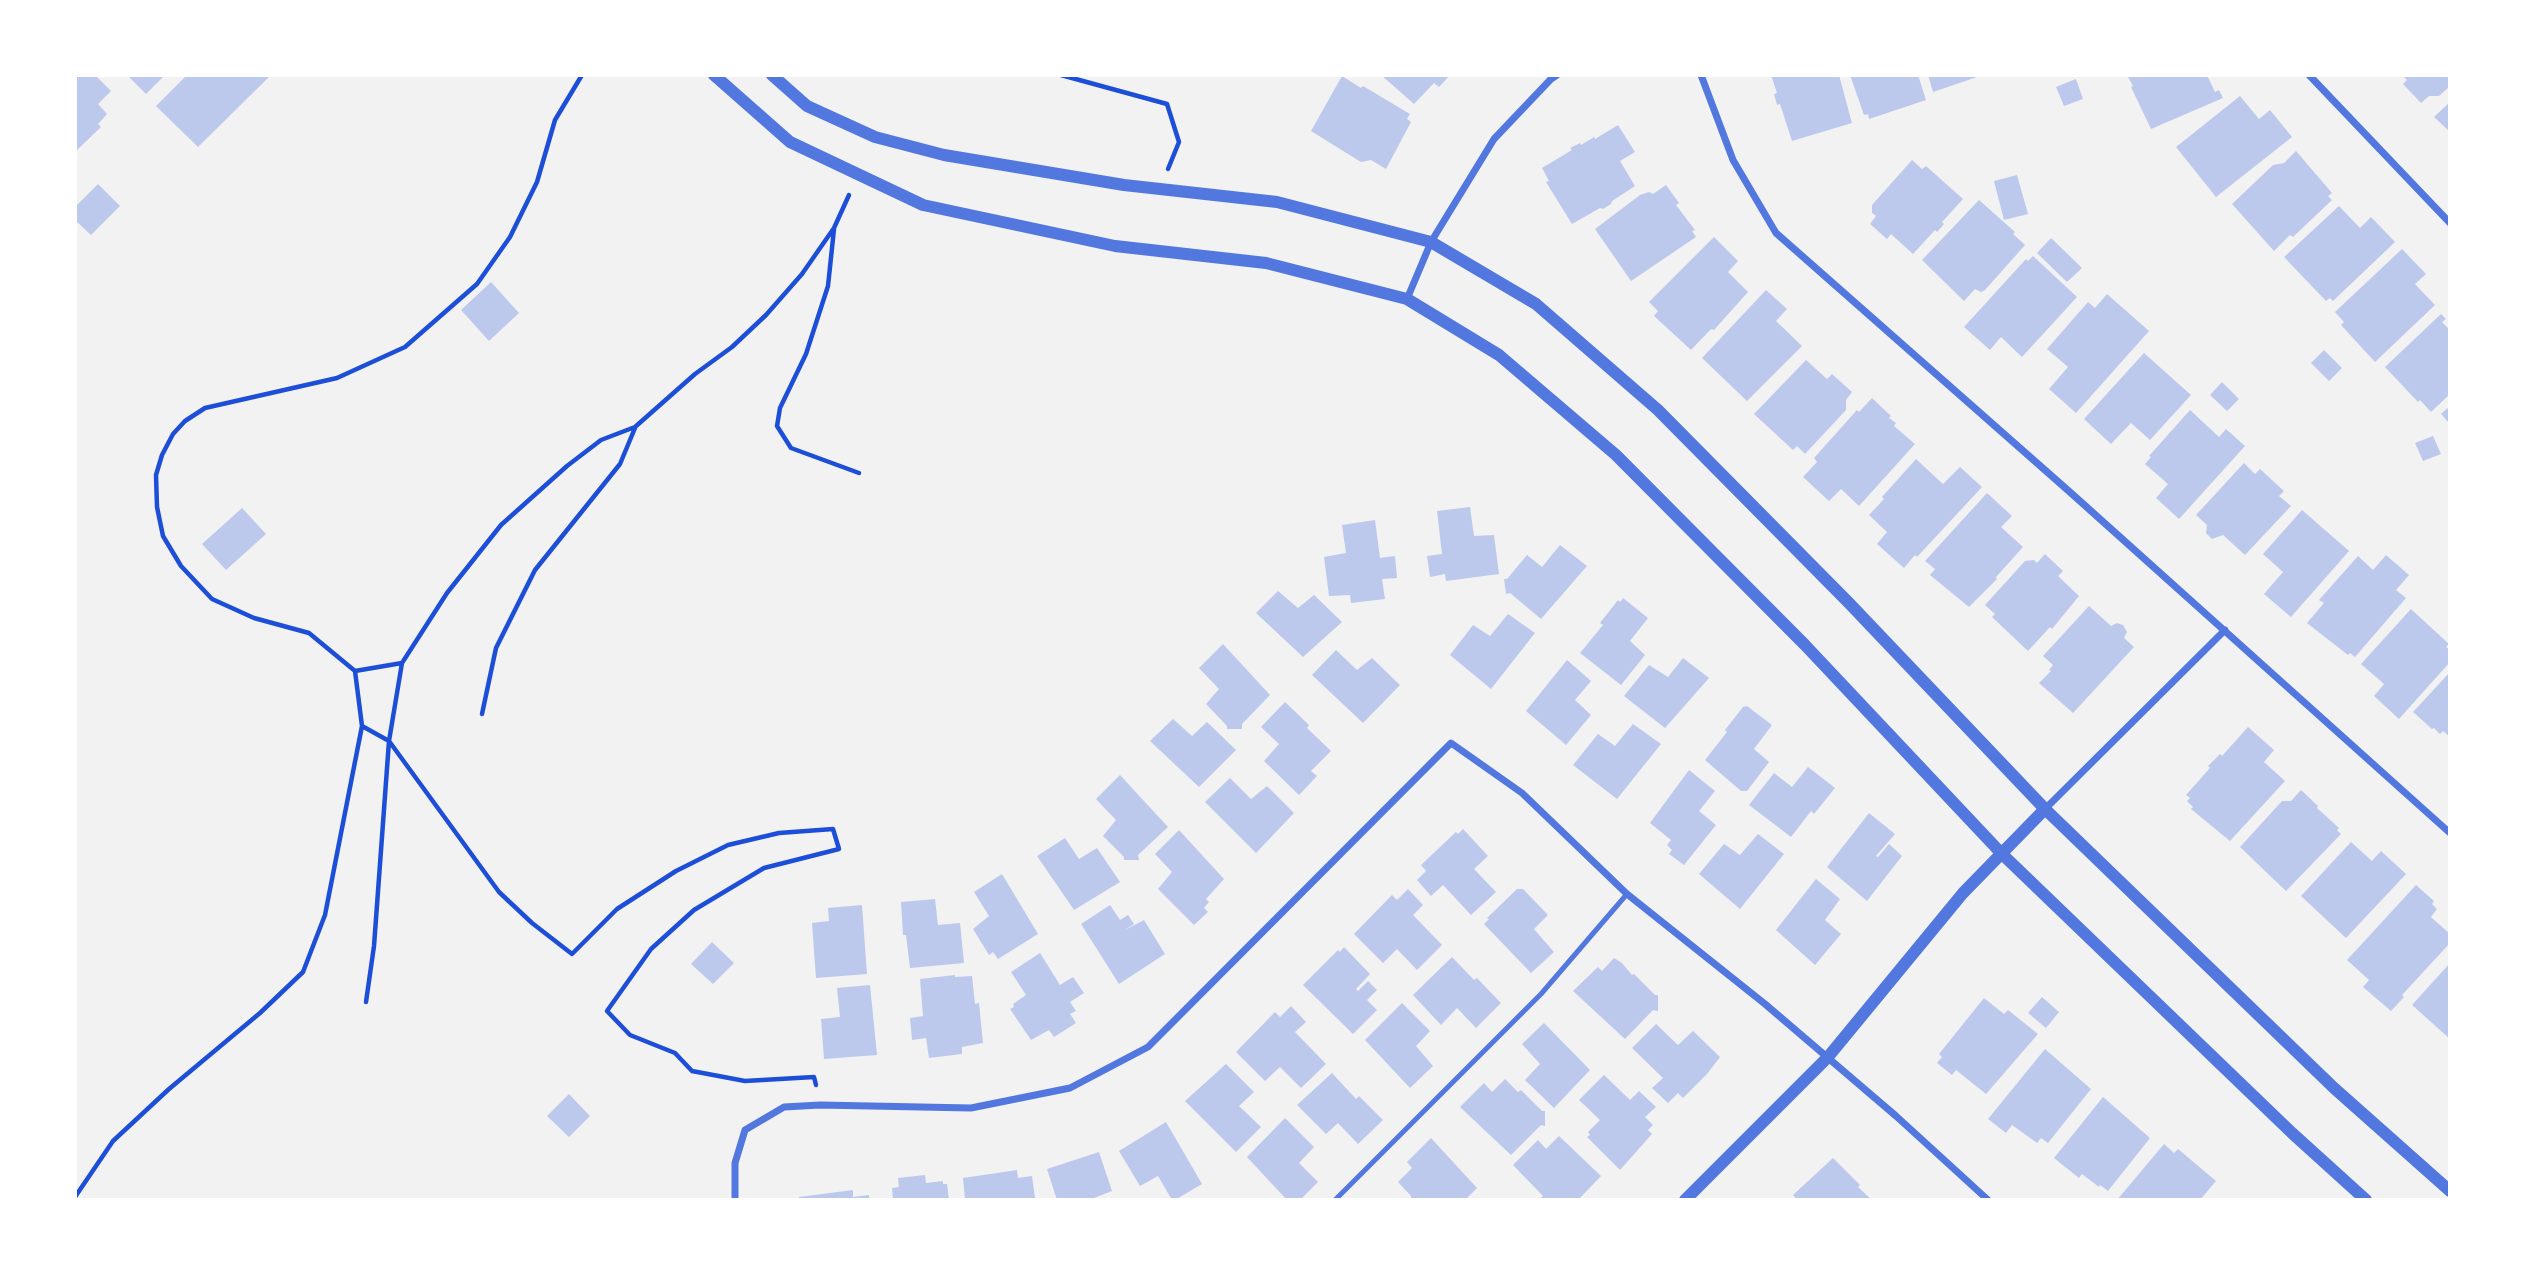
<!DOCTYPE html>
<html>
<head>
<meta charset="utf-8">
<style>
  body { margin:0 }
  #map { position:relative; width:2525px; height:1275px; overflow:hidden; background:#f2f2f2; font-family:"Golos Text",sans-serif }
  canvas { display:block }
  .frame { position:absolute; inset:0; border:77px solid #fff; pointer-events:none }
</style>
</head>
<body>
<div id="map">
<canvas width="2525" height="1275"></canvas>
<div class="frame"></div>
</div>
<script>
const g = document.querySelector('canvas').getContext('2d');
g.lineJoin = 'round';
function fill(path, color) {
  g.fillStyle = color;
  g.fill(path, 'evenodd');
}
function strokePath(path, color, width, dash) {
  g.strokeStyle = color;
  g.lineWidth = width;
  g.lineCap = dash ? 'butt' : 'round';
  g.setLineDash(dash || []);
  g.stroke(path);
}
const building = new Path2D(`
  M75,75H95L111,91L98,104L107,114L98,124L101,127L77,150Z
  M127,75H165L146,94Z
  M187,75H271L198,147L156,106Z
  M1381,75H1450L1439,87L1434,83L1414,104Z
  M1771,75H1839L1852,123L1792,141L1780,104L1777,105L1774,94L1777,93Z
  M1850,75H1918L1926,100L1869,119L1868,114L1864,115Z
  M1928,75H1979L1980,76L1933,92Z
  M2127,75H2207L2215,92L2219,90L2223,98L2151,129L2131,87L2133,86Z
  M2402,75H2450V86L2439,96H2429L2421,103L2403,84L2407,80Z
  M1342,76L1361,88L1363,86L1410,114L1407,119L1411,122L1386,169L1371,160L1361,162L1311,131Z
  M2076,79L2083,99L2064,106L2056,87Z
  M2240,96L2259,119L2270,110L2292,137L2216,197L2176,147Z
  M2450,102V132L2434,117Z
  M1618,125L1635,152L1620,161L1635,186L1612,201L1611,204L1603,209L1600,208L1572,224L1546,182L1549,181L1542,168L1572,150L1570,148L1580,143L1581,145L1594,137L1595,139Z
  M2296,151L2332,193L2328,196L2332,200L2293,237L2290,235L2274,251L2232,204L2273,165L2284,163Z
  M1912,160L1922,169L1926,166L1963,199L1942,222L1944,224L1937,232L1935,230L1913,254L1891,234L1887,239L1870,224L1876,216L1872,213V205Z
  M2017,175L2028,214L2004,220L1994,181Z
  M98,184L120,206L91,235L75,220V207Z
  M1666,185L1679,203L1676,205L1695,230L1692,231L1696,237L1631,281L1595,229L1640,195L1649,192L1653,194Z
  M1979,200L2015,232L2013,234L2025,245L1985,290L1981,292L1975,289L1964,301L1922,260Z
  M2339,206L2360,228L2371,217L2395,242L2333,301L2330,298L2326,301L2284,257Z
  M1714,237L1738,261L1728,272L1748,292L1714,330L1711,329L1691,350L1654,316L1658,311L1649,302Z
  M2051,238L2082,268L2067,282L2037,253Z
  M2402,249L2426,274L2415,284L2435,305L2375,362L2341,325L2344,322L2335,312Z
  M2033,256L2077,297L2022,357L2001,337L1990,350L1964,327L2026,259L2028,261Z
  M491,282L519,313L489,341L461,310Z
  M1766,290L1787,309L1776,321L1802,346L1747,401L1702,358Z
  M2107,294L2149,331L2076,413L2049,389L2068,367L2047,349L2088,302L2095,308Z
  M2441,314L2446,319L2442,322L2450,330V394L2431,412L2420,400L2418,402L2385,367Z
  M2324,350L2342,368L2329,381L2311,363Z
  M2144,353L2191,395L2150,440L2131,423L2111,444L2084,419Z
  M1806,360L1827,379L1832,374L1852,392L1846,400V410L1805,454L1797,446L1793,450L1754,414Z
  M2222,382L2239,399L2227,411L2210,395Z
  M1872,398L1891,416L1889,418L1896,423L1894,426L1915,444L1859,506L1841,489L1829,501L1803,477L1817,462L1814,458L1857,410L1859,412Z
  M2450,406V424L2441,414Z
  M2190,410L2219,437L2226,429L2245,446L2179,519L2156,498L2168,484L2145,464L2151,457L2149,456Z
  M2433,436L2441,454L2423,461L2415,443Z
  M1916,459L1943,484L1960,467L1982,487L1917,557L1915,555L1904,568L1877,544L1887,532L1869,515L1884,499L1882,497Z
  M2244,463L2255,474L2260,469L2284,491L2279,496L2291,506L2245,555L2223,535L2212,539L2206,533L2207,525L2196,515Z
  M1987,493L2012,516L2001,527L2023,547L1996,577L1997,579L1969,607L1930,575L1935,569L1925,561Z
  M1470,507L1474,536L1494,535L1499,574L1446,581L1445,574L1430,577L1427,556L1442,554L1437,511Z
  M242,508L266,534L226,570L202,544Z
  M2302,510L2349,551L2291,617L2264,594L2283,572L2263,554Z
  M1375,520L1380,558L1395,556L1397,578L1382,579L1385,599L1351,603L1350,595L1329,596L1324,557L1346,553L1342,525Z
  M1560,545L1587,566L1541,619L1510,593L1506,594L1504,579H1507L1527,555L1542,567Z
  M2045,554L2063,571L2058,576L2079,596L2052,629L2050,627L2028,651L1992,617L1995,614L1985,605L2025,561L2034,560L2037,563Z
  M2386,555L2409,575L2396,590L2406,598L2355,657L2350,653L2348,655L2307,623L2324,603L2319,600L2358,556L2373,570Z
  M1278,591L1298,608L1314,595L1342,622L1303,657L1256,613Z
  M1623,598L1648,618L1630,641L1645,655L1621,685L1580,653L1603,625L1600,623L1618,600L1620,602Z
  M2089,606L2111,626L2117,623L2123,625L2127,632L2124,638L2134,647L2073,713L2039,683L2051,671L2049,670L2053,665L2043,656Z
  M2411,609L2449,644L2446,647L2450,650V662L2399,719L2374,696L2384,684L2361,664Z
  M1508,614L1535,633L1491,689L1450,655L1473,625L1490,636Z
  M1223,644L1270,695L1242,724V729H1227V726L1206,704L1219,689L1199,668Z
  M1336,650L1357,670L1372,658L1400,685L1363,723L1312,675Z
  M1683,658L1709,678L1665,728L1624,696L1649,665L1668,677Z
  M1567,660L1591,681L1575,700L1591,715L1566,745L1526,711Z
  M2450,672V737L2443,731L2440,734L2434,728L2432,729L2413,712Z
  M1285,702L1309,725L1307,728L1331,751L1311,771L1317,776L1299,795L1264,761L1279,744L1261,727Z
  M1747,706L1772,725L1754,749L1769,762L1747,791H1741L1705,760L1727,732L1725,730L1743,707Z
  M1173,719L1192,736L1207,722L1236,750L1199,787L1150,741Z
  M1633,724L1661,744L1617,799L1573,765L1598,734L1615,746Z
  M2248,727L2274,750L2264,762L2285,781L2230,841L2191,809L2193,807L2187,801L2190,798L2186,795L2210,768L2208,766L2220,754L2222,756Z
  M1808,767L1835,788L1814,814L1811,811L1791,837L1749,805L1774,773L1792,787Z
  M1689,770L1715,791L1699,811L1716,825L1684,865L1669,854L1672,850L1667,845L1671,840L1650,823Z
  M1120,775L1168,827L1138,855L1139,860H1124V857L1103,836L1116,820L1096,799Z
  M1230,778L1251,799L1267,786L1294,813L1256,853L1205,802Z
  M2301,790L2318,806L2317,808L2339,828L2337,830L2341,834L2286,891L2240,847L2282,801H2291Z
  M1869,813L1895,834L1876,856L1878,857L1889,844L1902,856L1867,901L1827,867Z
  M1463,829L1488,856L1474,869L1496,892L1471,915L1443,885L1431,896L1417,880L1426,871L1421,865L1456,832L1458,834Z
  M1179,830L1224,879L1206,899L1209,902L1204,908L1208,912L1194,925L1158,889L1172,872L1155,854Z
  M1758,834L1784,854L1740,909L1699,874L1724,844L1740,855Z
  M1065,838L1079,859L1097,848L1120,882L1074,910L1037,856Z
  M2351,842L2372,861L2381,851L2406,874L2346,938L2301,896Z
  M1002,874L1038,934L998,959L993,952L989,955L973,929L989,916L974,892Z
  M1816,879L1840,899L1825,920L1841,934L1815,965L1776,930Z
  M2416,885L2434,901L2432,904L2437,909L2431,917L2450,934V943L2402,995L2404,997L2391,1011L2363,987L2369,980L2347,960Z
  M1408,889L1423,905L1413,915L1442,945L1417,970L1397,949L1383,963L1354,934L1392,895L1397,900Z
  M1517,889H1523L1548,915L1534,929L1554,952L1531,973L1484,924L1489,919L1487,918Z
  M935,899L938,925L960,923L964,963L910,968L906,935H903L901,902Z
  M862,905L867,974L816,978L812,923L829,921L828,908Z
  M1110,905L1120,920L1128,915L1134,924L1125,930L1144,920L1165,954L1119,984L1081,924Z
  M712,942L734,963L713,984L691,964Z
  M1344,947L1370,974L1356,989L1358,991L1368,981L1377,990L1367,1000L1377,1010L1353,1034L1303,985L1338,950L1340,952Z
  M1040,953L1060,985L1073,977L1084,993L1070,1002L1076,1011L1070,1014L1076,1023L1054,1037L1049,1030L1031,1040L1010,1009L1014,1007L1013,1004L1026,995L1011,972Z
  M1452,957L1474,980L1477,978L1501,1003L1476,1028L1457,1008L1441,1025L1413,995Z
  M1614,958L1622,963L1632,975L1634,974L1655,995H1658V1011L1653,1010L1625,1039L1573,991L1598,967L1602,971Z
  M2450,963V1039L2412,1005Z
  M955,975V977L972,976L975,1004L979,1003L983,1043L962,1047V1054L929,1058L926,1038L912,1040L910,1018L923,1016L920,979Z
  M870,985L877,1055L824,1059L821,1019L840,1017L837,988Z
  M2042,997L2059,1012L2046,1028L2028,1013Z
  M1984,998L2004,1014L2008,1010L2038,1034L1986,1094L1956,1070L1952,1075L1937,1063L1942,1057L1939,1054Z
  M1402,1003L1430,1031L1416,1046L1433,1066L1410,1088L1365,1040Z
  M1291,1006L1306,1022L1295,1032L1326,1064L1301,1088L1280,1067L1265,1081L1236,1052L1275,1012L1280,1017Z
  M1544,1023L1590,1070L1554,1108L1525,1080L1540,1064L1522,1044Z
  M1656,1024L1678,1045L1693,1031L1720,1057L1707,1074L1683,1098L1678,1093L1668,1103L1652,1088L1663,1078L1632,1048Z
  M2045,1049L2091,1089L2048,1143L2041,1138L2037,1143L2012,1125L2006,1133L1988,1119Z
  M1226,1064L1254,1092L1239,1106L1261,1127L1236,1152L1185,1101Z
  M1332,1073L1356,1099L1359,1096L1383,1120L1358,1144L1338,1123L1326,1134L1297,1105Z
  M1604,1075L1630,1100L1639,1091L1656,1107L1645,1117L1653,1125L1648,1130L1652,1134L1620,1170L1587,1137L1590,1135L1588,1132L1600,1120L1579,1100Z
  M1505,1079L1518,1092L1521,1090L1542,1111H1545V1126L1541,1125L1511,1155L1460,1107L1484,1083L1492,1092Z
  M569,1094L590,1116L569,1137L547,1116Z
  M2103,1097L2150,1138L2108,1191L2100,1185L2099,1187L2082,1174L2079,1178L2054,1158Z
  M1285,1118L1314,1147L1299,1163L1318,1182L1300,1200H1287L1247,1157Z
  M1166,1122L1202,1184L1175,1200H1172L1158,1176L1140,1186L1119,1151Z
  M1559,1136L1601,1176L1578,1200H1539L1543,1196L1513,1165L1538,1140L1546,1149Z
  M1431,1138L1477,1188L1465,1200H1411V1196L1398,1182L1412,1168L1407,1162Z
  M2164,1144L2174,1153L2178,1149L2216,1181L2200,1200H2117Z
  M1099,1152L1112,1191L1094,1198V1200H1057L1047,1169Z
  M1833,1158L1860,1185L1858,1187L1872,1200H1797L1793,1195Z
  M1017,1170L1018,1178L1032,1176L1035,1198L965,1200L963,1178Z
  M925,1175L926,1183L943,1181V1184H947L949,1200H893L892,1188L899,1187L898,1178Z
  M853,1190V1197L869,1195V1200H799V1197Z`);
const path = new Path2D(`
  M582,75L555,120L537,182L510,237L477,284L405,347L337,378L205,408L185,421L173,434L162,455L156,475L157,507L163,536L181,566L212,599L254,618L309,633L355,671L402,663L447,593L501,525L567,466L601,440L635,427L695,374L732,347L766,315L802,274L834,228L849,195
  M1061,75L1167,104L1179,142L1168,169
  M834,229L828,286L806,354L780,408L777,426L791,448L859,473
  M482,714L496,648L535,570L620,464L635,428
  M362,726L389,741L499,892L532,923L572,954L617,909L676,871L728,845L779,833L833,829L839,849L764,868L694,910L651,949L607,1011L630,1035L675,1053L692,1071L745,1081L814,1077L816,1085
  M366,1002L374,946L389,741L402,663
  M75,1197L113,1141L169,1089L260,1013L303,972L325,915L362,726L355,671`);
const service = new Path2D(`
  M1335,1200L1541,994L1627,894`);
const minor = new Path2D(`
  M1701,75L1733,160L1776,233L2071,493L2450,833
  M2309,75L2450,223
  M1407,299L1431,242L1494,139L1551,79L1557,75
  M2045,809L2225,630
  M735,1200V1163L745,1130L784,1107L820,1105L971,1108L1070,1088L1148,1047L1451,743L1522,793L1627,894L1765,1004L1896,1116L1988,1200`);
const tertiary = new Path2D(`
  M714,75L790,142L923,205L1115,246L1266,263L1407,299L1499,355L1616,455L1805,645L2001,853L2292,1133L2366,1200
  M772,75L807,106L875,137L944,155L1124,185L1277,202L1431,242L1536,304L1658,410L1849,603L2045,809L2334,1088L2450,1191
  M1685,1200L1828,1057L1963,893L2045,809`);
fill(building, '#bdc9ec');
strokePath(path, '#1d4ed8', 4.5);
strokePath(service, '#5277de', 5);
strokePath(minor, '#5277de', 7);
strokePath(tertiary, '#5277de', 12);
</script>
</body>
</html>
